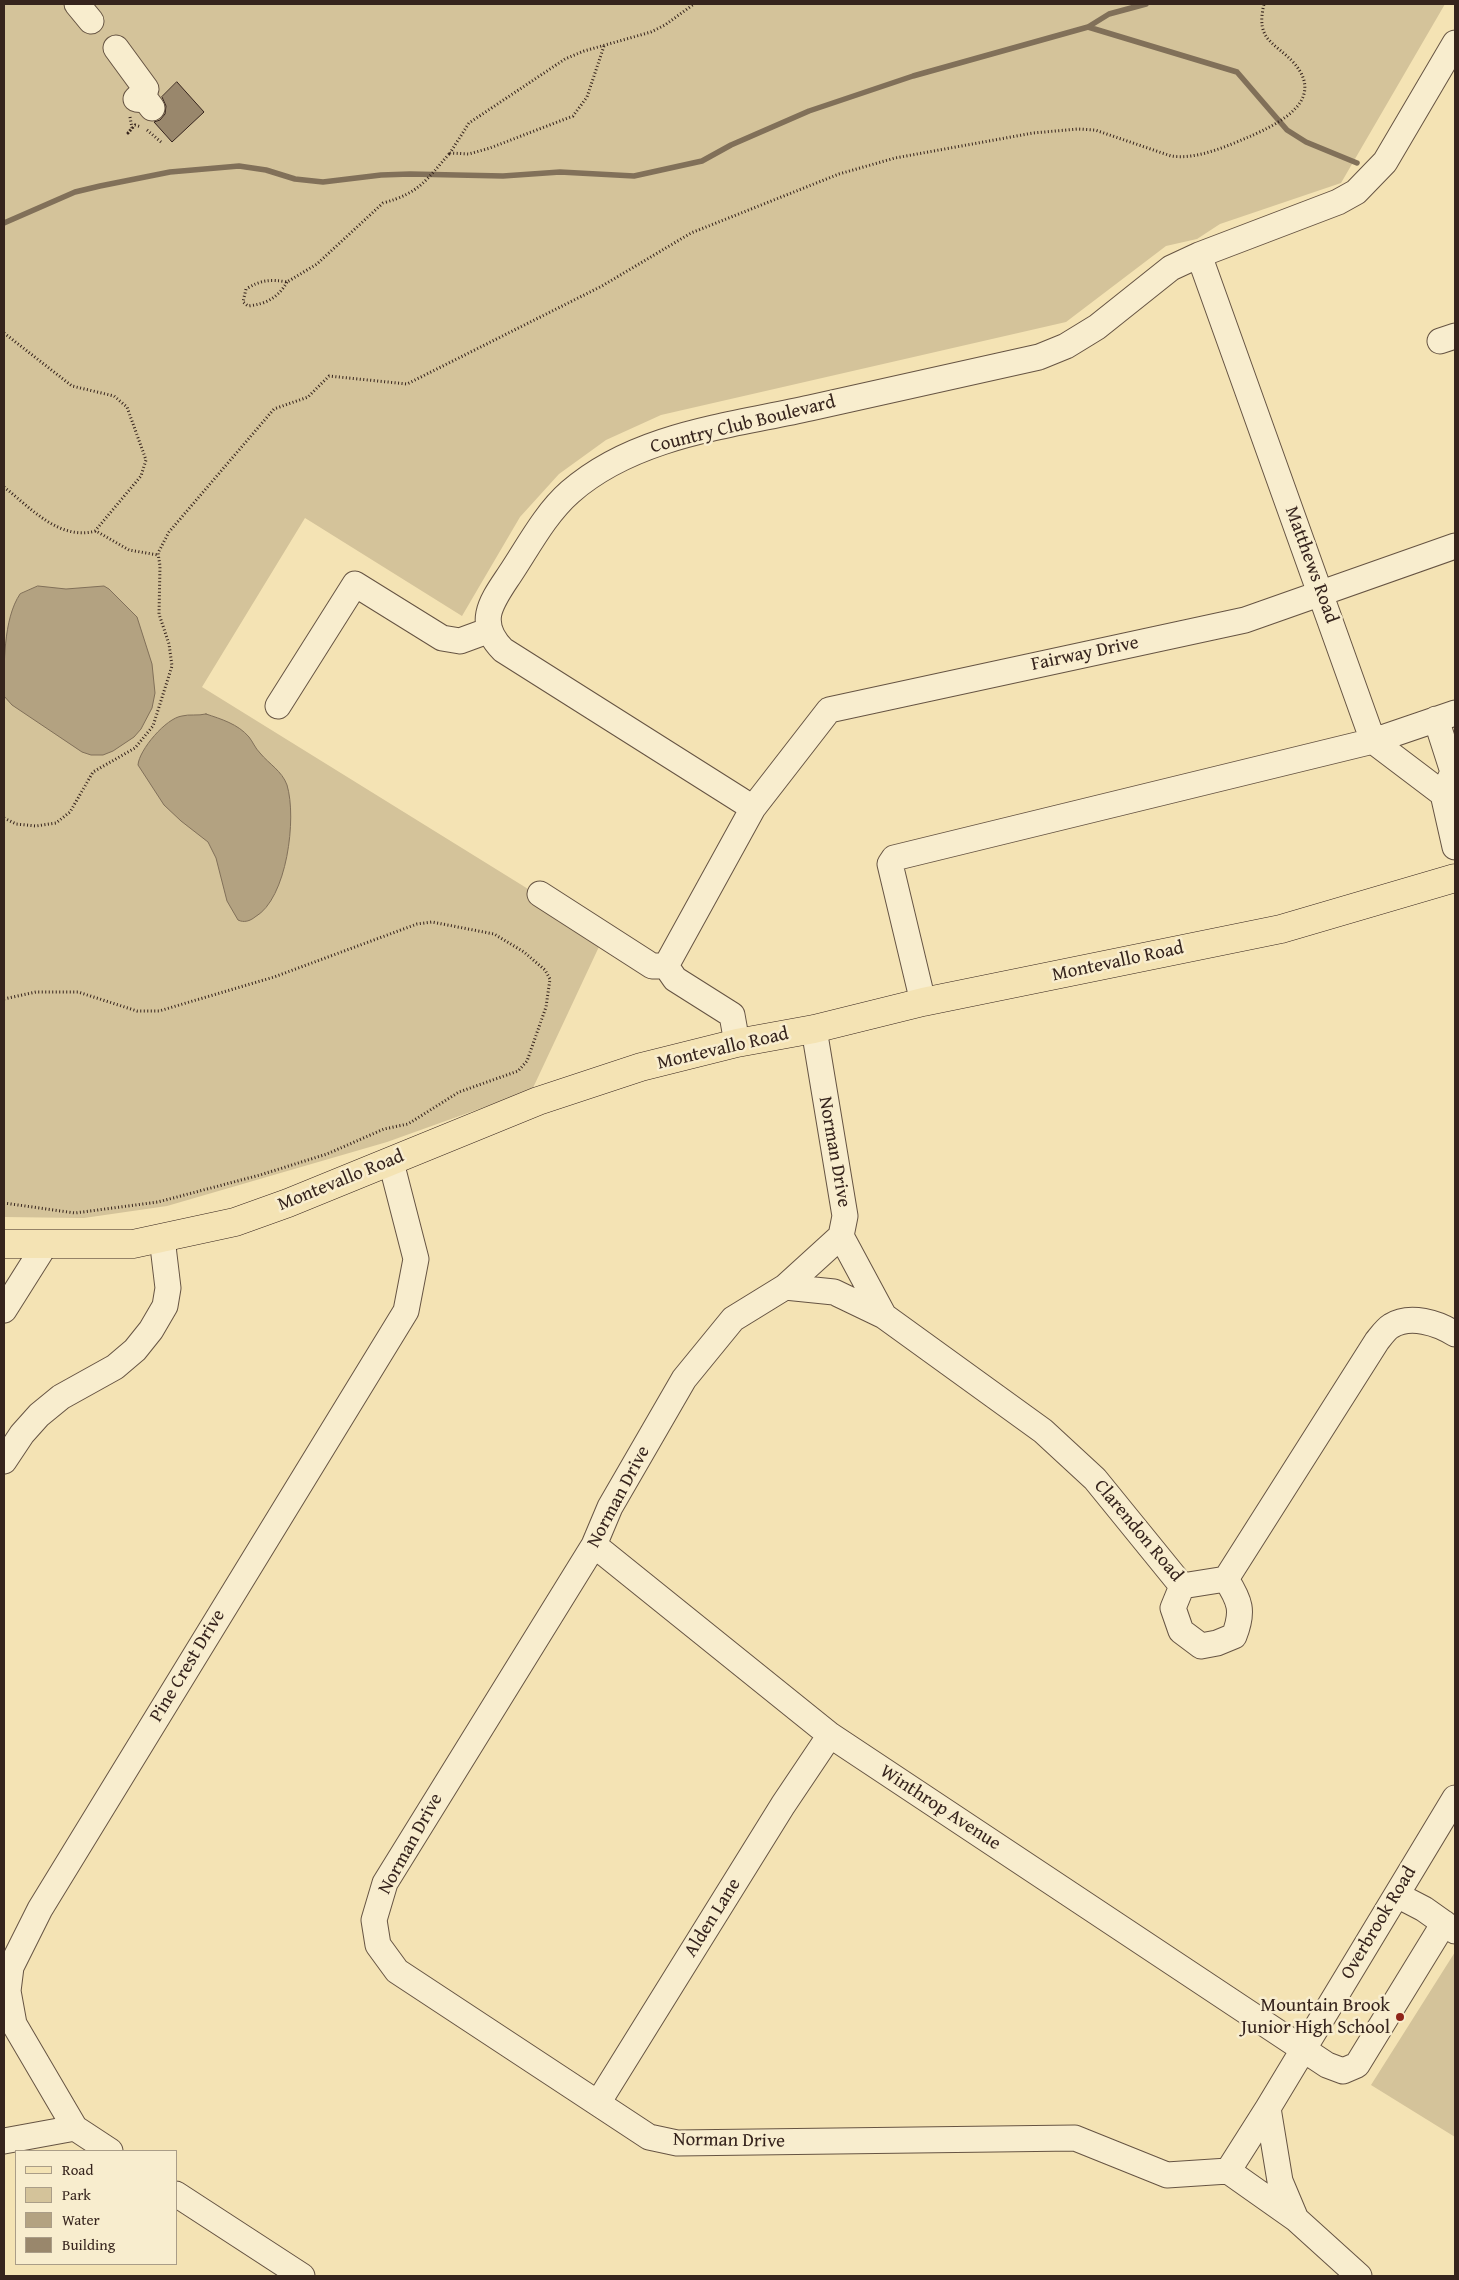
<!DOCTYPE html>
<html>
<head>
<meta charset="utf-8">
<style>
  body { margin:0 }
  #map { position:relative; width:1459px; height:2280px; overflow:hidden; background:#f4e3b4; font-family:"Gentium Book Plus",serif }
  canvas { display:block }
  .frame { position:absolute; inset:0; border:5px solid #36241d; pointer-events:none }
  .legend { position:absolute; left:15px; top:2150px; width:162px; height:115px; box-sizing:border-box; background:#f8edce; border:1px solid #aa9d87; margin:0; padding:6px 9px; list-style:none; font-size:15px; color:#36241d }
  .legend li { display:flex; align-items:center; gap:10px; height:25px }
  .legend b { width:25px; border:1px solid #aa9d87 }
</style>
</head>
<body>
<div id="map">
<canvas width="1459" height="2280"></canvas>
<div class="frame"></div>
<ul class="legend">
<li><b style="height:6px;background:#f4e3b4"></b>Road</li>
<li><b style="height:14px;background:#d4c39a"></b>Park</li>
<li><b style="height:14px;background:#b3a281"></b>Water</li>
<li><b style="height:14px;background:#99876c"></b>Building</li>
</ul>
</div>
<script>
const g = document.querySelector('canvas').getContext('2d');
g.lineJoin = 'round';
function fill(path, color) {
  g.fillStyle = color;
  g.fill(path, 'evenodd');
}
function strokePath(path, color, width, dash) {
  g.strokeStyle = color;
  g.lineWidth = width;
  g.lineCap = dash ? 'butt' : 'round';
  g.setLineDash(dash || []);
  g.stroke(path);
}
function drawText(font, color, halo, rows, align = 'center') {
  g.font = font + ' "Gentium Book Plus",serif';
  g.lineWidth = 5;
  g.setLineDash([]);
  g.textBaseline = 'middle';
  g.strokeStyle = halo;
  g.fillStyle = color;
  for (const [text, x, y, turn = 0] of rows) {
    g.save();
    g.translate(x, y);
    g.rotate((+turn || 0) * Math.PI / 180);
    g.textAlign = isNaN(turn) ? turn : align;
    if (halo) g.strokeText(text, 0, 0);
    g.fillText(text, 0, 0);
    g.restore();
  }
}
const green = new Path2D(`
  M4,4H1445L1341,183L1220,224L1197,239L1166,246L1066,322L661,415L606,440L559,474L520,517L462,616L305,518L202,687L604,936L532,1090L387,1142L167,1206L84,1218L4,1217Z
  M1455,1952V2137L1371,2085Z`);
const water = new Path2D(`
  M38,586L66,589L104,586L109,589L137,617L152,664L155,693L152,708L141,729L134,737L113,751L103,755H91L82,752L12,705L4,696C4,666 3,619 20,594Z
  M206,714C221,719 238,724 249,737C253,742 255,748 260,753C269,764 282,771 287,785C297,818 287,899 255,917C250,921 244,923 238,920L227,901L216,858L208,842L181,821L164,805L138,765C139,750 166,718 182,716C189,714 198,716 206,714Z`);
const stream = new Path2D(`
  M1088,27L1237,72L1287,130L1306,142L1357,163
  M4,223L75,192L100,186L170,172L239,166L266,170L295,179L323,182L381,175L410,174L503,176L560,172L634,176L702,161L731,145L809,111L913,76L1088,27L1109,14L1146,4`);
const building = new Path2D(`
  M177,82L204,112L172,142L154,122L160,120L165,114L166,106L162,97Z`);
const path = new Path2D(`
  M604,46L587,97L573,116L490,148L469,154L450,153L469,123L565,59L584,51L651,32L665,25L694,4
  M130,117L132,128L128,133L135,125L141,127
  M147,130L161,142
  M287,282C278,298 266,304 248,306L243,302L246,289C261,280 270,279 287,282L317,264L383,203C420,193 426,180 450,153
  M4,333L72,386L114,396L127,407L146,460L141,476L95,531
  M4,487C31,508 59,541 96,531L129,550L158,555
  M4,818L16,824L36,826L56,823L70,812L93,772L135,748L153,726L172,666L169,644L159,614L160,566L158,553L169,532L274,409L308,397L329,376L407,384L602,286L691,233L839,174L895,158L1033,133L1078,129L1095,130L1171,156C1197,160 1227,146 1251,136C1280,123 1326,100 1294,63C1275,42 1255,41 1264,4
  M4,999L36,992H78L137,1011H159L274,977L417,924L432,922L494,934L524,952L545,970L550,979L546,1007L527,1061L518,1071L459,1092L408,1124L384,1129L327,1154L260,1175L158,1202L75,1213L4,1203`);
const minor = new Path2D(`
  M77,4L91,21
  M116,48L146,89L136,99L146,100L152,108
  M1199,255L1373,741L1443,794L1455,847
  M1440,341L1455,336
  M278,706L355,584L442,638L460,641L490,630
  M1436,719L1453,772L1443,794
  M753,808L503,650C475,622 492,601 510,574C528,547 545,514 570,492C635,435 729,426 810,408C887,391 963,374 1039,357L1066,346L1097,327L1171,268L1199,255L1338,202L1356,192L1385,162L1455,43
  M540,894L652,966H666
  M923,1002L890,864L894,858L1373,741L1455,713
  M814,1029L845,1216L841,1236L785,1287L733,1319L684,1379L610,1507L594,1545L385,1883L374,1920L378,1945L397,1971L649,2137L677,2143L1075,2138L1167,2175L1228,2171L1296,2219
  M737,1043L732,1015L675,979L666,966L753,808L829,710L1245,620L1455,546
  M841,1236L884,1316L1043,1431L1095,1479L1182,1586
  M785,1287L834,1292L884,1316
  M4,1310L45,1245
  M4,1461L22,1434L39,1415L61,1397L115,1367L135,1350L151,1330L165,1306L168,1288L162,1238
  M594,1545L830,1735L1327,2065L1343,2071L1357,2065L1444,1923
  M1182,1586L1226,1579L1377,1341C1381,1336 1386,1329 1391,1326C1410,1314 1438,1323 1455,1334
  M1182,1586L1173,1608L1181,1631L1201,1646L1217,1643L1234,1636C1244,1611 1240,1601 1226,1579
  M1397,1895L1424,1909L1455,1931
  M598,2103L783,1805L830,1735
  M4,2141L75,2128
  M110,2151L75,2128L14,2024L8,1991L11,1967L40,1909L406,1311L416,1259L391,1162
  M1228,2171L1268,2108
  M176,2194L302,2276
  M1359,2276L1296,2219L1280,2181L1268,2108L1455,1798`);
const major = new Path2D(`
  M4,1244H133L235,1222L288,1203L538,1101L641,1067L737,1043L814,1029L923,1002L1281,929L1455,878`);
const markers = [
  [1400,2017,5,"#8f2418"]
];
const streetNames = [
  ["Country Club Boulevard",743,425,-14],
  ["Matthews Road",1311,565,70],
  ["Fairway Drive",1085,654,-12],
  ["Montevallo Road",1118,962,-12],
  ["Montevallo Road",723,1049,-13],
  ["Norman Drive",834,1152,80],
  ["Montevallo Road",341,1181,-22],
  ["Norman Drive",619,1497,-62],
  ["Clarendon Road",1138,1531,50],
  ["Pine Crest Drive",188,1666,-59],
  ["Winthrop Avenue",940,1808,33],
  ["Norman Drive",411,1844,-61],
  ["Alden Lane",713,1918,-58],
  ["Overbrook Road",1379,1923,-59],
  ["Norman Drive",729,2141,1]
];
const poiNames = [
  ["Mountain Brook",1390,2006],
  ["Junior High School",1390,2028]
];
fill(green, '#d4c39a');
fill(water, '#b3a281');
strokePath(water, '#817059', 1);
strokePath(stream, '#817059', 5.5);
fill(building, '#99876c');
strokePath(building, '#36241d', 1);
strokePath(minor, '#665443', 27);
strokePath(major, '#36241d', 29);
strokePath(path, '#36241d', 3, [1, 2.5]);
strokePath(minor, '#f8edce', 25);
strokePath(major, '#f4e3b4', 28);
for (const [x, y, r, color] of markers) {
  const dot = new Path2D();
  dot.arc(x, y, r, 0, 2 * Math.PI);
  g.fillStyle = color;
  g.fill(dot);
  strokePath(dot, '#f8edce', 2);
}
drawText('19px', '#36241d', '#f8edce', streetNames);
drawText('19px', '#36241d', '#f8edce', poiNames, 'right');
</script>
</body>
</html>
